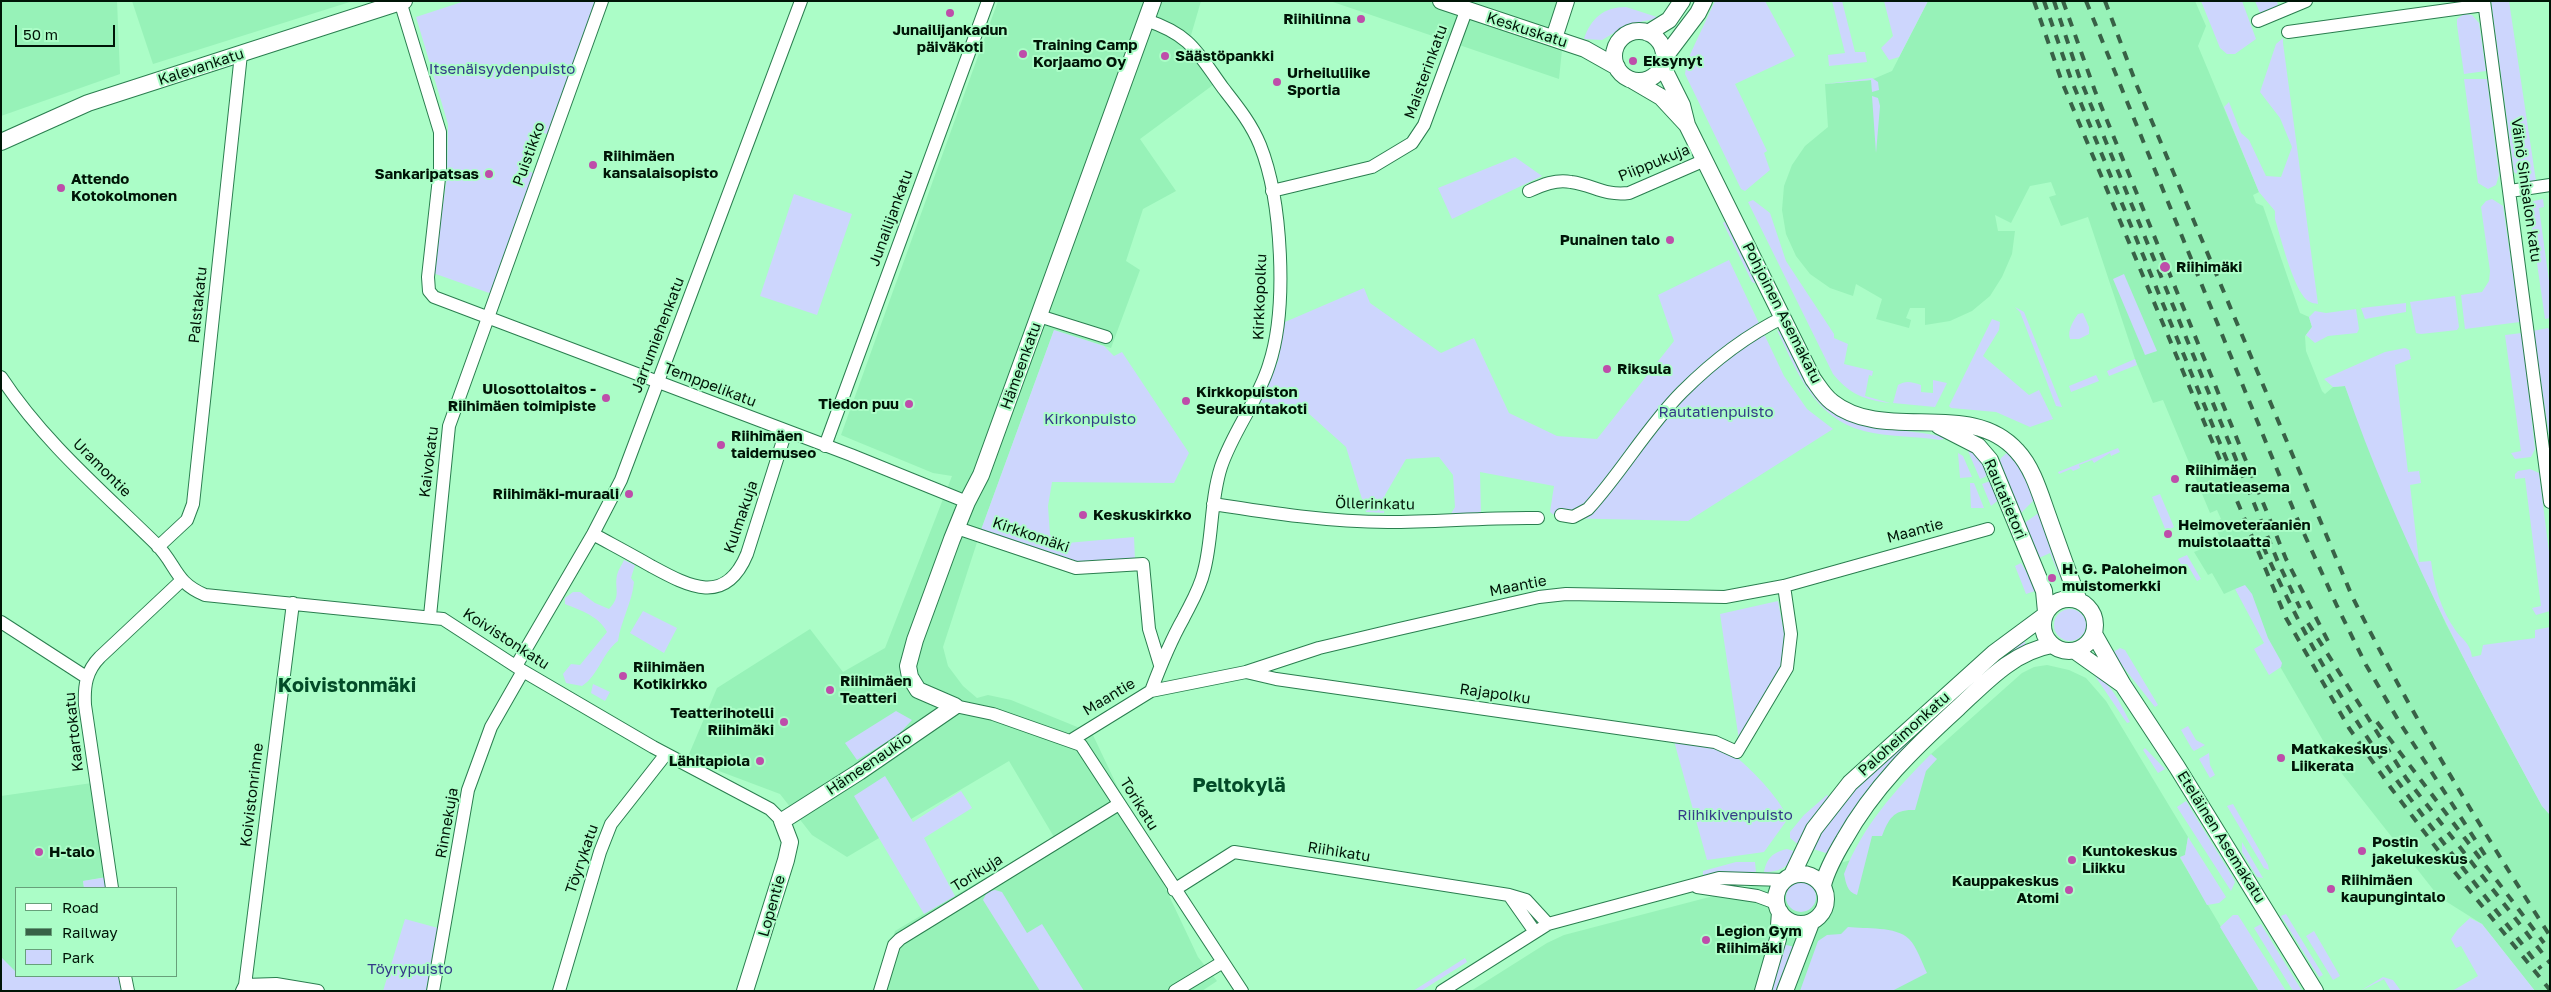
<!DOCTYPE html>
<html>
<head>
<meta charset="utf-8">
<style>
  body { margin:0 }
  #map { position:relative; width:2551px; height:992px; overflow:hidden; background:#abfdc7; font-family:"Golos Text",sans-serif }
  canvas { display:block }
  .frame { position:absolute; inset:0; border:2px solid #001507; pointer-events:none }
  .legend { position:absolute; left:15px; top:887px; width:162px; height:90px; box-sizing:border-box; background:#abfdc7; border:1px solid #67a07a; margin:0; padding:6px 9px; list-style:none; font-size:15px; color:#001507 }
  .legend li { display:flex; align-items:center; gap:10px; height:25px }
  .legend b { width:25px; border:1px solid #67a07a }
  .scale { position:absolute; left:15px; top:25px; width:100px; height:22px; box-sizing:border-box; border:2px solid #001507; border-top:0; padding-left:6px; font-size:15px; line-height:18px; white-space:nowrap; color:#001507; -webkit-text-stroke:4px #abfdc7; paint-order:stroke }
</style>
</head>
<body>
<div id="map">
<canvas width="2551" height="992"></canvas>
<div class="frame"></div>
<ul class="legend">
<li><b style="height:6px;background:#fff"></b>Road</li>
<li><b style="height:6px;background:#386146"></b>Railway</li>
<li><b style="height:14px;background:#cdd6fd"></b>Park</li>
</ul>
<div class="scale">50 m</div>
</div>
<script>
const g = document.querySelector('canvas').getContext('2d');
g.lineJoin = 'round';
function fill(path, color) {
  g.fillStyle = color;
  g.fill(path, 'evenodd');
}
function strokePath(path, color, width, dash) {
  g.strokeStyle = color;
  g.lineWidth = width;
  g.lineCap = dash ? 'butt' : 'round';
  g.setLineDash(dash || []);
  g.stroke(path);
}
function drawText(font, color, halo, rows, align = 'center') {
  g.font = font + ' "Golos Text",sans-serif';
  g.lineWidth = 4;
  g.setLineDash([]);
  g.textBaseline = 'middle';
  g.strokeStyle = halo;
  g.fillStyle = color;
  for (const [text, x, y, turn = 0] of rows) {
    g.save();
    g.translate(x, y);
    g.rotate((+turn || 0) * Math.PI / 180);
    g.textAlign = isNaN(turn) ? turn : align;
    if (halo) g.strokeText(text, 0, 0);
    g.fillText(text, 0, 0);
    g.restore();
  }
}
const built = new Path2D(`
  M1,1H117L120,74L1,116Z
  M132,1H353L153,64Z
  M998,1H1201L1187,49L1213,85L1140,139L1176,191L1143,209L1126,261L1140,270L1111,348L1054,330L981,530L943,647L948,666L963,686L977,698L988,695L1011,700L1092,733L1198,957L1217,981L1202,991H877L895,931L1054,837L1009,761L847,857L812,835L780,794L687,759L717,688L810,629L843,672L885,648L952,476L933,473L841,435Z
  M1330,1H1567L1559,79Z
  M1928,1H2195L2206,26L2198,46L2259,192L2253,195L2256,203L2263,206L2300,313L2309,317L2312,327L2305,336L2306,351L2322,391L2325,394L2333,387L2345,386L2406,537L2446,624L2503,734L2542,806L2550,815V991H2535L2482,924L2439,897L2343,775L2235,589L2224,594L2212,573L2208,575L2194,552L2221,541L2214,523L2221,519L2217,510L2210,513L2163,400L2153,403L2135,359L2088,217L2061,226L2049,197L2056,195L2051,182L2030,186L2011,223L1995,215L1998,231H2015L2012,254L2002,277L1990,296L1972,311L1950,321L1925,325V308H1910L1906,318L1911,320L1909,328L1876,319L1882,299L1856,284L1853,296L1830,288L1810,274L1796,256L1786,234L1782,210L1784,186L1792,165L1805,146L1828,127L1825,84L1871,80L1892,71Z
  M2047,665L2069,670L2086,678L2106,701L2188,837L2185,855L2180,858L2259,991H1471L1547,943L1564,935L1855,859L1931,754L2022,673L2034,667Z
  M92,783L107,877L83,881L84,888H16V973L1,957V796Z`);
const green = new Path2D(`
  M465,1H600L550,135L538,131L523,169L536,174L492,294L433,273L447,177L448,124L416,17Z
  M1715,1H1765L1795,56L1735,84L1767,151L1764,153L1770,170L1745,191L1741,189L1685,74L1687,61Z
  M1832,1H1842L1855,52H1865L1867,62L1829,66L1828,55L1845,53Z
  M1884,1H1928L1899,57L1889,60L1881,48L1893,36Z
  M2201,1H2242L2256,39L2235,54H2227L2220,48Z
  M2255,1H2277L2278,6L2260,13Z
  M2491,1H2509L2536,181H2524L2514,172Z
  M1626,7L1660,18L1629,24L1602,40L1584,39C1591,18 1604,7 1626,7Z
  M2464,14L2472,15L2479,23L2486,71L2464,74L2457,25V19Z
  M2283,38V43L2318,304C2312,303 2308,302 2304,297C2292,282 2281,239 2275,219V211L2259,192L2224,107L2229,102L2241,133L2249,140L2266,176L2281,177L2292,147L2280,118L2260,92L2276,44Z
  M1872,78L1878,82L1879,90L1872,92L1871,80L1825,84Z
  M2464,79H2487L2499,175L2496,185L2488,189L2478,183Z
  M1872,96L1878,98L1880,106L1876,153Z
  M1515,157L1542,176L1452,219L1438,188Z
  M794,194L852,214L817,315L760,296Z
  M2492,199L2503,206L2520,322L2465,329L2461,295L2482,292L2489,281L2490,271L2481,207L2486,201Z
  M2543,199L2544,207L2539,208L2550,288V318L2545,319L2529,207L2534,201Z
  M1753,200L1770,213L1786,261L1834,334V338L1848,344L1844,364L1873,371L1872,376L1869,375L1865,396L1890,403C1865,400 1849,394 1833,374L1748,202Z
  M1727,220L1759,285L1752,282L1723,223Z
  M1729,260L1784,376L1807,409L1833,429L1688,521L1558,518L1550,512L1554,486L1480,472L1481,515L1449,517L1455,507L1453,475L1439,457L1406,459L1385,495L1384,513L1366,512L1346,447L1307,412L1259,402L1278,361L1285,322L1364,288L1370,303L1441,353L1474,338L1509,413L1557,436L1597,439L1674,341L1658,295Z
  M2124,274L2157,351L2145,355L2113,279Z
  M2455,296L2459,327L2457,330L2421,334L2416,333L2410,302Z
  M2406,303V312L2365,319L2361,308Z
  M2015,307L2024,312L2062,407L2056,406L2020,312Z
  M2356,309L2359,329L2357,333L2328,336L2315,343L2306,335L2312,327L2309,317L2315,311L2326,313Z
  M2083,313L2089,327V334L2079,339H2070C2067,331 2073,321 2078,314Z
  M1992,319L2000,322L1999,330L1983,356L2029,395L2039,390L2053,419L2030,427L1996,412L1951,408L1949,406Z
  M2548,328L2550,331V442L2533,331Z
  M1054,330L1104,346L1114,356L1122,352L1189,453L1174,483L1052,482L1048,506L1050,535L1067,543L1134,537L1135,560L1077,564L981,530Z
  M1777,330L1782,333L1826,407C1860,436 1907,426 1947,438L1940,440C1915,436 1888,437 1864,431C1814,418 1797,372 1777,330Z
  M2522,333L2535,449L2531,457L2515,459L2511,453L2521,451L2505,335Z
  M2405,348L2409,350L2411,359L2395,365L2408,472L2419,471L2421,483L2410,485L2419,562L2431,561C2434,586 2441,610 2456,631C2463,640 2470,643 2472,657L2481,655L2483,645L2535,638V630L2550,627V815L2542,806C2469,671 2395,532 2345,386L2333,387L2324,379L2385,352Z
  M2135,359L2137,365L2109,376L2107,371Z
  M2096,375L2099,381L2071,392L2069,386Z
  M1933,380L1947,383L1935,407L1893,403L1898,385C1906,380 1912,382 1921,385V392L1933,393Z
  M1971,448L1989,471L1985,477L1980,479L1968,451Z
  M2118,448L2120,452L2111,456L2110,453L2094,463L2092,460L2079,465L2080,468L2073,471L2071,469L2059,474L2058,472Z
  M2009,451L2018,461L2035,499L2019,515L1999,465L2001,458Z
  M1958,453L1963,456L1972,477L1960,478Z
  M2530,469L2539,473L2550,560V611L2536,615L2532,608L2541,606L2525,478L2515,479V474L2518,471Z
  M1993,480L2001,498L1991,506L1982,484Z
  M1970,483H1974L1984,508H1971Z
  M2160,494L2174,527L2166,531L2152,497Z
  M2040,512L2065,578L2061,580L2050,553L2039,558L2050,584L2047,585L2023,524Z
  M2187,555L2201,579L2197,581L2187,564L2182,566L2178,559Z
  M624,560L635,565L631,578L634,582C632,603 621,620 618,641C602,653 599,675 582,686L566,683L563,674L571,664L580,665L607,632C599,616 580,610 565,604V598L573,592H580L595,603L609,609C622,595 614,590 617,575C618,570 622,565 624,560Z
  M2021,563L2038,590L2026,594L2015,566Z
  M2245,585L2252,594L2268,638L2282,663L2281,667L2269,675L2254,649L2264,643L2235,589Z
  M1778,601L1784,633L1782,664L1739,740L1720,614Z
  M2054 625a16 16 0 1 1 32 0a16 16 0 1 1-32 0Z
  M643,611L677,628L664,653L630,633Z
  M2023,637L2027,648L2001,663L1829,854L1810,848L1840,800Z
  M2120,648L2125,650L2158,705L2155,707L2112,653Z
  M2093,673C2112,684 2120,703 2130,722L2127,723Z
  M593,684L610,692L605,701L591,693Z
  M896,711L912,720L898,735L857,760L845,743Z
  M2188,726L2196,740L2205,745L2194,751L2192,749L2181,730Z
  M1674,741C1689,744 1709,744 1724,749C1739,755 1787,804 1787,820L1764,852L1707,860Z
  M2145,748L2165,769L2158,773L2143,750Z
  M2209,753L2210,765L2215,775L2210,778L2199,759Z
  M1931,754L1937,759L1926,771L1915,810C1894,809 1889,818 1882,836H1872L1857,895C1847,892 1846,883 1844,874C1862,827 1895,790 1931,754Z
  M885,776L913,822L961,791L972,808L924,838L955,896L924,914L854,796Z
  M1827,795L1829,797L1800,846L1790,838V832L1804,815Z
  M2186,801L2232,876L2235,882L2231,891L2177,807Z
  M2233,804L2268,865L2269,870L2264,868L2227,806Z
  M2188,837L2226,897L2219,903L2207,905L2180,857L2185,855Z
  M2242,842L2263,878L2257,877L2242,852Z
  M1787,849L1797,852C1788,866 1782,872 1764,872C1767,857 1774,852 1787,849Z
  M1736,862H1755L1756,872L1703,875V871Z
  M107,877L109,888H84L83,881Z
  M1786 897a15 15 0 1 1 30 0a15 15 0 1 1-30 0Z
  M995,890L1002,892L1027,933L1042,924L1084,991H1040L983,900L987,892Z
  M2286,914L2323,975L2319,977L2281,916Z
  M2233,915H2238L2286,991H2259L2220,927Z
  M2470,918L2482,924L2535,991H2452L2478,976L2461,946L2456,948L2451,939L2458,929Z
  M405,919L438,928L426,991H383Z
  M2261,924L2302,991H2293L2254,928Z
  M1848,927C1865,929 1896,926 1909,939C1917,947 1922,963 1927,973L1892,991H1800L1818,941L1827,935L1841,934Z
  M2314,931L2340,976L2333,980L2306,936Z
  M1782,944L1795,947L1780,991H1770Z
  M1,957L16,972V976H122L124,991H1Z
  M1465,958L1467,962L1421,991H1413Z
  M2383,977L2393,980L2401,991H2391L2384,979L2360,991Z`);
const minor = new Path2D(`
  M400,1L440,132V169L428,277L429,291L434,297L851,455L967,502
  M2484,1L2550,502
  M1146,20C1191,35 1197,52 1223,88C1237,106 1251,123 1260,145C1282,200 1288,308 1269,365C1258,401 1233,431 1221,467C1210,501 1213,537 1204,571C1200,589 1191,603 1183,619C1170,642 1160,667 1151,691
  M2258,21L2306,1
  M2288,32L2484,5
  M1272,191L1372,167L1412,143L1424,125L1466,11
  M1529,191C1542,185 1556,179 1571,182C1594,185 1603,196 1629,193L1705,160
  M2510,191L2550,185
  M1039,316L1106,337
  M1,377C43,441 102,491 156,544C177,565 174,582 205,595L443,619L523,671L653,747L770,809L782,821
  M825,446L988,1
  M1213,504C1271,513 1330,522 1388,522C1438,522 1488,517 1538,518
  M1561,515L1573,517L1588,509C1622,472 1647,427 1682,392C1711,363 1747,335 1784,317
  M957,528L1076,568L1143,564L1149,629L1160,665
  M593,534C613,545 632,555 651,566C688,586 725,607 747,554L786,431
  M158,547L187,520L193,504L241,54
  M430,616L449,426L602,1
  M1,622L86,677
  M516,666L593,534L621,480L801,1
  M1246,672L1276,679L1715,742L1737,752L1787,668L1791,634L1784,586
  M955,706L993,714L1081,745L1242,991
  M1070,741L1151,691L1246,672L1319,648L1399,629L1539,597L1566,594L1725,597L1784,586L1988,529
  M1697,887L1757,896L1776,903
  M112,888L85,705C84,686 86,671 100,657L181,581
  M1174,890L1234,852L1509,895L1526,900L1548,924
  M1509,895L1535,932
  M125,976L128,991
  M245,985L276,984L318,991
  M242,991L245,985L293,603
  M433,991L468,790L491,727L523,671
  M559,991L600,852L611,824L666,754
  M880,991L894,945L900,939L1119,804
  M1175,991L1223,962
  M1442,991L1548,924L1719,878L1784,880`);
const tertiary = new Path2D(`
  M1441,1L1585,49L1617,67
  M1614 56a25 25 0 1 1 50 0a25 25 0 1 1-50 0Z
  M1648,33L1669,20L1682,1
  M1554,38L1566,1
  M1664,58L1698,13L1704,1
  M1662,65L1682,105L1687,125L1813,379C1819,387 1824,396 1832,402C1885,444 1970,398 2017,451C2033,468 2040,494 2048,516C2058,544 2068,573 2079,601
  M1632,80L1661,97L1687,125
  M1,142L88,103L404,1
  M1939,426L1978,446L1990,460L2044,591L2046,612
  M2043 625a26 26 0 1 1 52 0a26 26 0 1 1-52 0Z
  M2094,634L2123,685L2177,767L2315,991
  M2075,651L2123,685
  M955,706L918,690L910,677L908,666L915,640L952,539L967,502L981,475L1153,1
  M1776 899a25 25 0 1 1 50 0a25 25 0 1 1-50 0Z
  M1792,875L1814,829L1850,783L1994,653L2044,616
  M1823,885C1827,869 1835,855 1844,840C1873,788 1914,748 1958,708C1986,682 2013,652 2052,645
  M745,991L786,860L790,842L782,821L859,772L955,706
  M1763,991L1778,939L1780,912
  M1785,991L1811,923`);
const rail = new Path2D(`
  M2034,1L2062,82L2286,618L2349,728L2391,788L2453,870L2550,990
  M2044,1L2071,79L2228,463
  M2054,1L2079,76L2278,562L2300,608
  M2063,1L2095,91L2286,559L2331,647
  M2086,1L2296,516L2337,606L2366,665L2400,723L2485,855
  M2105,1L2137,86L2352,596C2410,713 2479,825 2550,936
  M2263,546C2300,630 2347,712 2401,786C2446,848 2495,908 2541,969
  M2308,623L2406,778L2550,963
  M2377,722L2544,943`);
const markers = [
  [950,13,5,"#be4daa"],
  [1361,19,5,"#be4daa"],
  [1023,54,5,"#be4daa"],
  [1165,56,5,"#be4daa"],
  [1633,61,5,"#be4daa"],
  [1277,82,5,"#be4daa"],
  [593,165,5,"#be4daa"],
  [489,174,5,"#be4daa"],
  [61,188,5,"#be4daa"],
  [1670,240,5,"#be4daa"],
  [2165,267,6,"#be4daa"],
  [1607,369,5,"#be4daa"],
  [606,398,5,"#be4daa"],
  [1186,401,5,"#be4daa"],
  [909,404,5,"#be4daa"],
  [721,445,5,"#be4daa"],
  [2175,479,5,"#be4daa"],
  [629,494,5,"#be4daa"],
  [1083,515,5,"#be4daa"],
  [2168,534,5,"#be4daa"],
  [2052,578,5,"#be4daa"],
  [623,676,5,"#be4daa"],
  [830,690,5,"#be4daa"],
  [784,722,5,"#be4daa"],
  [2281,758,5,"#be4daa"],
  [760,761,5,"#be4daa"],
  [2362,851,5,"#be4daa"],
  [39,852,5,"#be4daa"],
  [2072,860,5,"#be4daa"],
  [2331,889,5,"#be4daa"],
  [2069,890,5,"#be4daa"],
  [1706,940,5,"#be4daa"]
];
const poiNames = [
  ["Riihilinna",1351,19,"right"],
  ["Junailijankadun",950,30,"center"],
  ["päiväkoti",950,47,"center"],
  ["Training Camp",1033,45],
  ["Korjaamo Oy",1033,62],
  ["Säästöpankki",1175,56],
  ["Eksynyt",1643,61],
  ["Urheiluliike",1287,73],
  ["Sportia",1287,90],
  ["Riihimäen",603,156],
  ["kansalaisopisto",603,173],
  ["Sankaripatsas",479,174,"right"],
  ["Attendo",71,179],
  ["Kotokolmonen",71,196],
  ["Punainen talo",1660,240,"right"],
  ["Riihimäki",2176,267],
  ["Riksula",1617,369],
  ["Ulosottolaitos -",596,389,"right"],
  ["Riihimäen toimipiste",596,406,"right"],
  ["Kirkkopuiston",1196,392],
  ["Seurakuntakoti",1196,409],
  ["Tiedon puu",899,404,"right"],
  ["Riihimäen",731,436],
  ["taidemuseo",731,453],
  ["Riihimäen",2185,470],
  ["rautatieasema",2185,487],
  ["Riihimäki-muraali",619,494,"right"],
  ["Keskuskirkko",1093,515],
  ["Heimoveteraanien",2178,525],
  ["muistolaatta",2178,542],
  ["H. G. Paloheimon",2062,569],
  ["muistomerkki",2062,586],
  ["Riihimäen",633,667],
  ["Kotikirkko",633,684],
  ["Riihimäen",840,681],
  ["Teatteri",840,698],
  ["Teatterihotelli",774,713,"right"],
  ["Riihimäki",774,730,"right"],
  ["Matkakeskus",2291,749],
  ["Liikerata",2291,766],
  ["Lähitapiola",750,761,"right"],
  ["Postin",2372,842],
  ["jakelukeskus",2372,859],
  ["Kuntokeskus",2082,851],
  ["Liikku",2082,868],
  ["H-talo",49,852],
  ["Riihimäen",2341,880],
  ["kaupungintalo",2341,897],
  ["Kauppakeskus",2059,881,"right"],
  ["Atomi",2059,898,"right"],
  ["Legion Gym",1716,931],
  ["Riihimäki",1716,948]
];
const streetNames = [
  ["Keskuskatu",1527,30,18],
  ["Kalevankatu",201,67,-18],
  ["Maisterinkatu",1426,72,-70],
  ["Puistikko",529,154,-70],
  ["Piippukuja",1654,163,-22],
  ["Väinö Sinisalon katu",2526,190,82],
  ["Junailijankatu",891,218,-70],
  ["Kirkkopolku",1260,297,-88],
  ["Palstakatu",198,305,-84],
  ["Pohjoinen Asemakatu",1782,313,63],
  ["Jarrumiehenkatu",658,335,-69],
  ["Hämeenkatu",1021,366,-70],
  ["Temppelikatu",710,385,21],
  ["Kaivokatu",429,462,-83],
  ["Uramontie",102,468,45],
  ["Rautatietori",2005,499,67],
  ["Öllerinkatu",1375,504,1],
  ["Kulmakuja",741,517,-71],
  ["Maantie",1915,531,-15],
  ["Kirkkomäki",1031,535,19],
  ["Maantie",1518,586,-11],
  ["Koivistonkatu",506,639,33],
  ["Rajapolku",1495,694,8],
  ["Maantie",1109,697,-31],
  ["Kaartokatu",74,732,-96],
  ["Paloheimonkatu",1904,734,-42],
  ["Hämeenaukio",869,764,-34],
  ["Koivistonrinne",252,795,-83],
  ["Torikatu",1139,804,58],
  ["Rinnekuja",447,823,-80],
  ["Eteläinen Asemakatu",2221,837,58],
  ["Riihikatu",1339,852,9],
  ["Töyrykatu",582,859,-71],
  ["Torikuja",977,873,-32],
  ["Lopentie",772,906,-74]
];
const parkNames = [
  ["Itsenäisyydenpuisto",502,69],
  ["Rautatienpuisto",1716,412],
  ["Kirkonpuisto",1090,419],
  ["Riihikivenpuisto",1735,815],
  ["Töyrypuisto",410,969]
];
const districtNames = [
  ["Koivistonmäki",347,686],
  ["Peltokylä",1239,786]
];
fill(built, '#97f2b8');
fill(green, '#cdd6fd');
strokePath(minor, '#2a7e4f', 14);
strokePath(tertiary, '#2a7e4f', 18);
strokePath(minor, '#fff', 12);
strokePath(tertiary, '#fff', 16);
strokePath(rail, '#386146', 4, [9, 9]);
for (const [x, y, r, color] of markers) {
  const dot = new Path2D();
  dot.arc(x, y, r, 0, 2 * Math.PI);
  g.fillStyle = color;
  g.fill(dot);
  strokePath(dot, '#abfdc7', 2);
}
drawText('bold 15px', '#001507', '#abfdc7', poiNames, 'left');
drawText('15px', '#001507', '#abfdc7', streetNames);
drawText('15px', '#343b88', '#abfdc7', parkNames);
drawText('bold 20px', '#034b28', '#abfdc7', districtNames);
</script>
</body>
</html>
